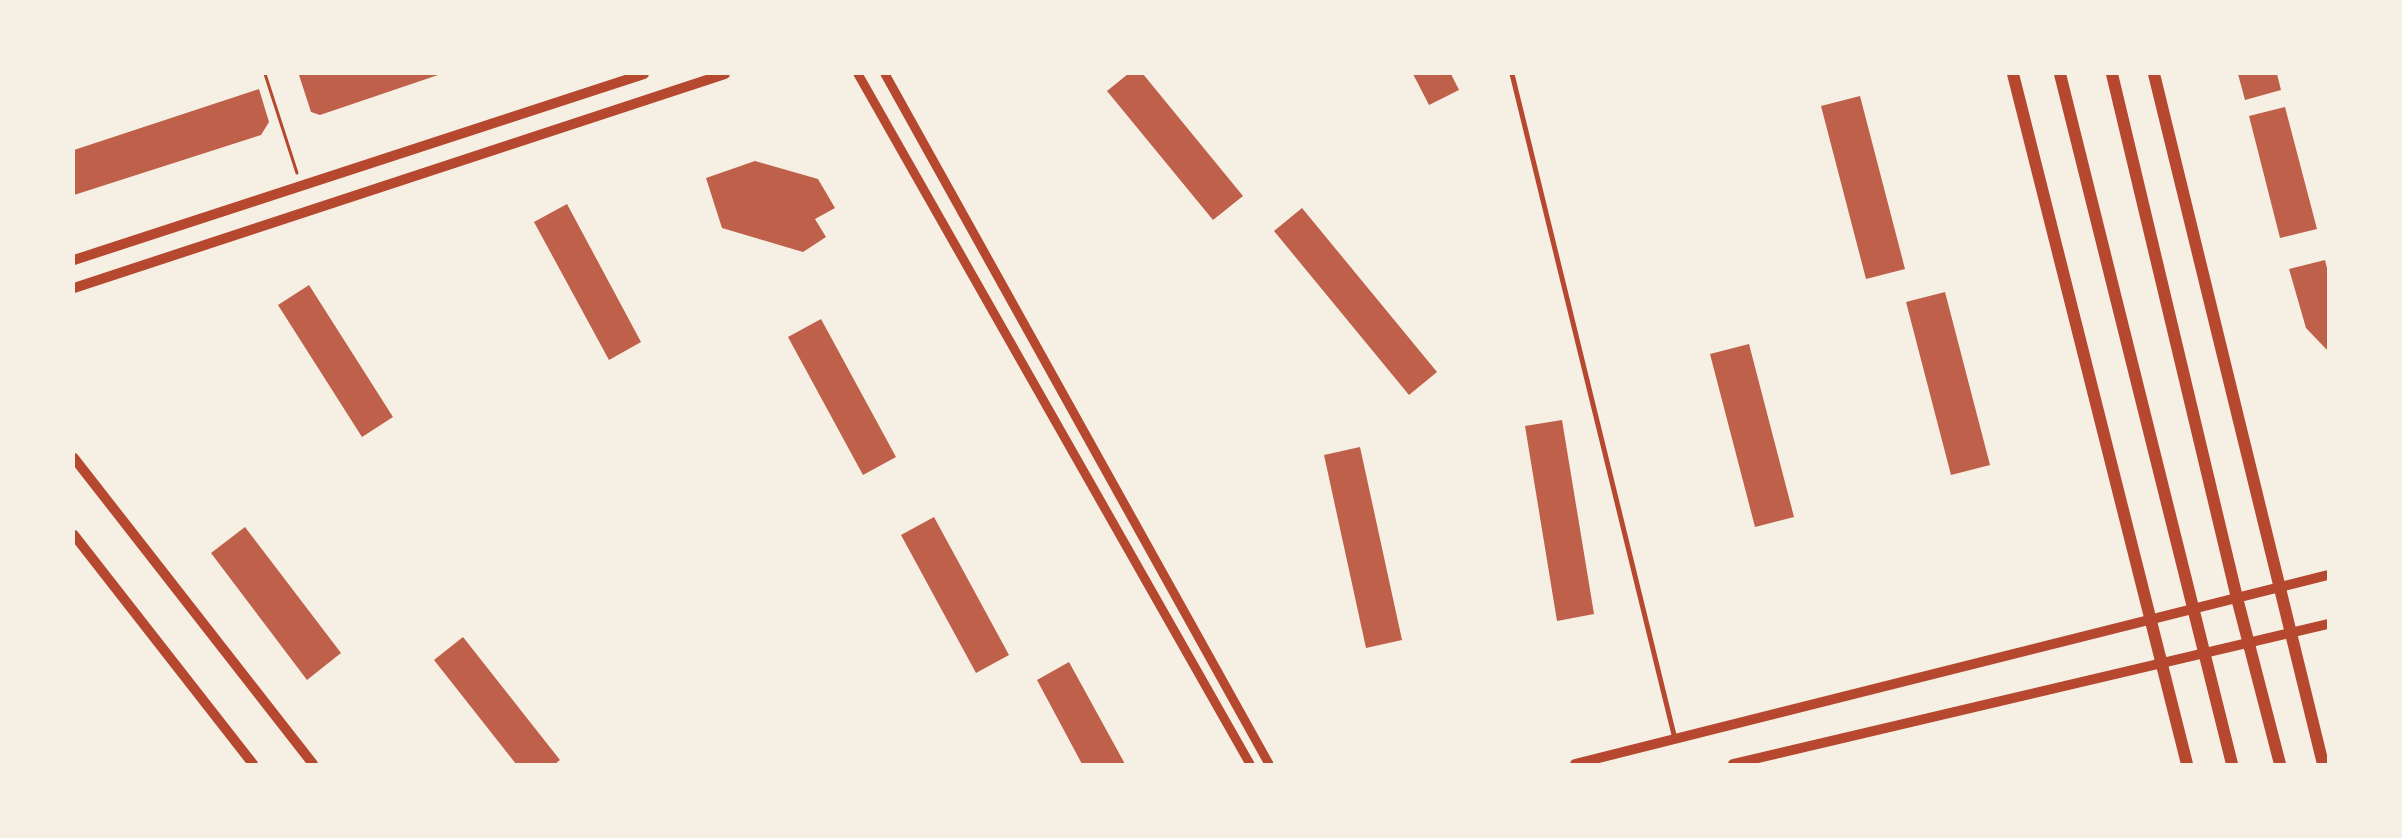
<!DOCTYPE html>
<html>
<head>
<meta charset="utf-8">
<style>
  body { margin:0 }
  #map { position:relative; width:2402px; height:838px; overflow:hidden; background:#f6efe4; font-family:"Work Sans",sans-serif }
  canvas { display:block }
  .frame { position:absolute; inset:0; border:75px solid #f6efe4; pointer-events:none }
</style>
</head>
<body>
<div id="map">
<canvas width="2402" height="838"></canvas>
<div class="frame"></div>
</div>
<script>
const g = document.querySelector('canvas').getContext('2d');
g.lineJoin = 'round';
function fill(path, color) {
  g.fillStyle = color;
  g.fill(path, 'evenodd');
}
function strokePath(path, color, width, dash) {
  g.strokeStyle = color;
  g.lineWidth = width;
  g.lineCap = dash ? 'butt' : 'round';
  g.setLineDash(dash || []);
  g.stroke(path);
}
const building = new Path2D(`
  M303,74H441L320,115L311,112L299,75Z
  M1128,74H1143L1243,196L1213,220L1107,91Z
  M1413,74H1451L1459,90L1429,105Z
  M2238,74H2277L2281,90L2245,100Z
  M259,89L269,122L261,135L74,195V150Z
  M1860,96L1905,269L1866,279L1821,106Z
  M2285,107L2317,229L2280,238L2249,116Z
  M755,161L818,179L835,208L815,219L826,237L803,252L722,228L706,178Z
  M567,204L641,342L609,360L534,222Z
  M1302,208L1437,372L1409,395L1274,231Z
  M2325,260L2328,272V351L2306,328L2289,269Z
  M309,285L393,417L362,437L278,305Z
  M1945,292L1990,465L1951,475L1906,302Z
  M821,319L896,457L863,475L788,337Z
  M1749,344L1794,517L1755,527L1710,354Z
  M1562,420L1594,614L1557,621L1525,426Z
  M1360,447L1402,640L1366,648L1324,455Z
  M934,517L1009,655L976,673L901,535Z
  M245,527L341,653L307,680L211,553Z
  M463,637L560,760L555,764H516L434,660Z
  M1069,662L1125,764H1082L1037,680Z`);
const path = new Path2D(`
  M265,74L297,173`);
const minor = new Path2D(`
  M1512,74L1675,739`);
const tertiary = new Path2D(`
  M858,74L1250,764
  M885,74L1269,764`);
const secondary = new Path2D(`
  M74,260L644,74
  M74,288L725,74
  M74,458L313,764
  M74,535L253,764
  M1575,764L2328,575
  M1733,764L2328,624`);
const primary = new Path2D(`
  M2013,74L2187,764
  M2060,74L2232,764
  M2112,74L2237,598L2280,764
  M2154,74L2323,764`);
fill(building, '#bf614a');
strokePath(path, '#b5482f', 3);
strokePath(minor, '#b5482f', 5);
strokePath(tertiary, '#b5482f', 9);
strokePath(secondary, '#b5482f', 10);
strokePath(primary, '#b5482f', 12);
</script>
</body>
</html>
